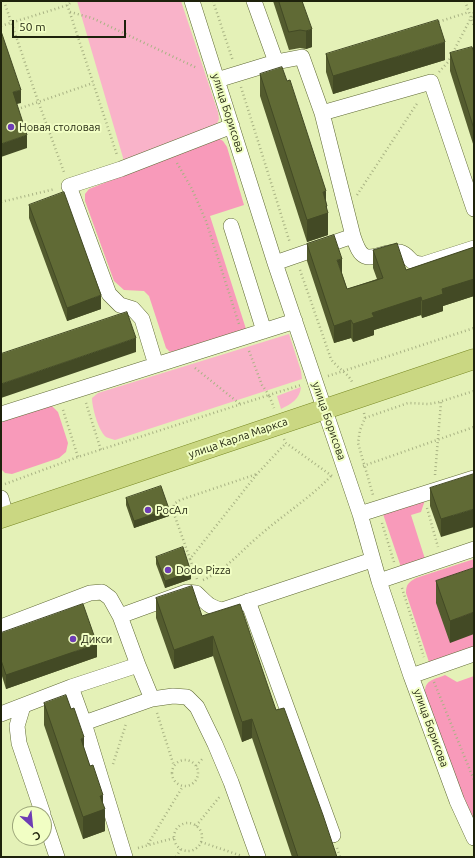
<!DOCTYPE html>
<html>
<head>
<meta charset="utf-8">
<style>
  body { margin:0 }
  #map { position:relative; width:475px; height:858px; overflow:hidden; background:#e4f1b7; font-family:Ubuntu,sans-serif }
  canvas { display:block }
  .frame { position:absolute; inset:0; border:2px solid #1e220c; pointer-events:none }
  .north { position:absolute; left:12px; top:806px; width:40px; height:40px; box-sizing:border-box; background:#f1fec4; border:1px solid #9da67a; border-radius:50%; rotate:153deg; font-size:11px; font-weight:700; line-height:16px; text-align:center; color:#1e220c }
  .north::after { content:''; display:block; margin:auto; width:14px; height:18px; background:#6e3db4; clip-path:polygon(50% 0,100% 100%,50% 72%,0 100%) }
  .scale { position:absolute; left:12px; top:20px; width:114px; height:18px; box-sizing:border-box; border:2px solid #1e220c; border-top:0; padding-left:5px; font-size:12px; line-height:14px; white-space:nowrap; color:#1e220c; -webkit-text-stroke:3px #f1fec4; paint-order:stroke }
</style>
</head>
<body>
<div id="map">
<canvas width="475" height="858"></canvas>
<div class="frame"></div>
<div class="north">С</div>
<div class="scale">50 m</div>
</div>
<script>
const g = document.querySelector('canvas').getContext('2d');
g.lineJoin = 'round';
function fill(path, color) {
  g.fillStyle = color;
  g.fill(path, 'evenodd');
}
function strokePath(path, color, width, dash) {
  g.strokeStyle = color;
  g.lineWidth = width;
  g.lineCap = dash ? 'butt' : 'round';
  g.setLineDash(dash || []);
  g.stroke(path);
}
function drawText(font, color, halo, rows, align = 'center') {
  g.font = font + ' Ubuntu,sans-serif';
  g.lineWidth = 4;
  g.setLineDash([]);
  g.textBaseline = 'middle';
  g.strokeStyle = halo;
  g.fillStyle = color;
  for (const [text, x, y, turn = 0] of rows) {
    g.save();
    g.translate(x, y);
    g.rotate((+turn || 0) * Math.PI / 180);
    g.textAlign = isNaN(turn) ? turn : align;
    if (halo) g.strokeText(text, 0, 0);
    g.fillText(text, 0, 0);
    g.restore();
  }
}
const green = new Path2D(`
  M77,1H181L218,112L219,119L216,126L124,161Z
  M289,334L301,371L302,379L115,440C112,439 108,438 106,437C98,430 92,407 92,398L98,393Z
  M301,387C300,399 291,404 281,409L277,396Z`);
const forest = new Path2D(`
  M218,138L223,141L227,147L244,205L210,216L246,329L179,350L170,352L166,348L149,296L144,291L124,290L114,281L85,201V194L89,189Z
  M46,405L52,406L58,412L68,443L66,452L59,458L12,474L5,473L1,469V418Z
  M425,500L421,512L411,515L425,559L401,567L383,514Z
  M474,559V650L430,665L406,593C406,584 409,582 416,578Z
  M445,675L457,682L474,676V819L462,794L425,694C424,680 433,680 445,675Z`);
const path = new Path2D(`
  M4,1L38,101L64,172
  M66,1L117,155
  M213,1L233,61
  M465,1L474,26
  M70,12L92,18L197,68
  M435,23L469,12
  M1,26L68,5L72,1
  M439,72L448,62L474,12
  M241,87L290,243
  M21,108L93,83
  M177,163L192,189L206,221L239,324
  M357,195L418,102
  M1,202L55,189
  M300,270L331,359C337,368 349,374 352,382
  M249,351L262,385L269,395L301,385
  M195,368L240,404
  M328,376L474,328
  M86,403L101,450
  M63,410L78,457
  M364,413L365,418L360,430L358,443L373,495
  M365,418L408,403L429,404L439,402L474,391
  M284,439L286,443L332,476
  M363,466L474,427
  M435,475L441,402
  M5,484L78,457L269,395L274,408
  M427,508L438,547
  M382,523L394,562
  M190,559L173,511L174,504L180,500L257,474
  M197,579L190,559L257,474L286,443
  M203,580C226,570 241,551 260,535C283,515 310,498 331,476
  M402,588L424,657
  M434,682L474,780
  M157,713L174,766
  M172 773a13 13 0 1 1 26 0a13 13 0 1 1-26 0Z
  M113,764L126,724
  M196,766L204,757
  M174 837a14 14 0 1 1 28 0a14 14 0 1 1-28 0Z
  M196,826L221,795
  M201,842L242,856
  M148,844L183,786
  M138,848L174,838
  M337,848L340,857
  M176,857L181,849`);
const minor = new Path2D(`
  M192,1L275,263L360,514L379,581L411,676L457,801L474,838
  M254,1L276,62
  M217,80L276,62L302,57L322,113L431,82L474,209
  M322,113L353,236
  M232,126L121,169L69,186L109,294L120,305L133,309L142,319L156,365L295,321
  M231,226L264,331
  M275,263L353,236C361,260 365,260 388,253C392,252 396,251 400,252C411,255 408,265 424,264L474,248
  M1,414L156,365
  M1,498L6,516
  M360,514L474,478
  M379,581L474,549
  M248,601L333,835
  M1,627L90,593L102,592L110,598L120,616
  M138,665L152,699
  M411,676L474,654
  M71,687L84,723L125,857
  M23,706L17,726L19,743L43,814
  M1,714L71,687L138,665L120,616L186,592L196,593C206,602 208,607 222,610L372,560
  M84,723L152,699L173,696L187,697L197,707L215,744L231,782L258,857
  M44,818L57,857`);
const major = new Path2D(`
  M1,518L474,359`);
const wall = new Path2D(`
  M273,1H302L312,47L306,49L300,48L289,50Z
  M474,52V147L450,71V53Z
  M326,54L445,60L333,94L326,72Z
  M260,74L326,200L327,211L328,235L307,242L260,96Z
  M29,205L101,309L67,321L29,218Z
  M307,244L342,273L347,289L377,279L373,268V250L406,270L474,247V296L443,306V311L422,318L421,315L374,330V335L353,342L351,338L334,343L307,261Z
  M474,474L441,537L430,506V488Z
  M126,498L169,516L134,528L126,505Z
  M156,557L191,579L165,588L156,564Z
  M474,568L450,643L436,603V581Z
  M156,598L202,616L276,710L337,857H292L252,738L242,742L213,656L174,669L156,618Z
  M1,633L97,657L6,689L1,673Z
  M44,703L84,749L103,804L105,831L83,839L44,725Z`);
const shadedWall = new Path2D(`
  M312,29V47L306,49V31Z
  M445,42V60L333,94V76Z
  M21,90V103L13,105V92Z
  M27,135V148L1,157V144Z
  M326,191V213L323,192Z
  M326,206H327V213H328V235L307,242V220Z
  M342,259V276L337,260Z
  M474,279V296L443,306V311L422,318V301L442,289Z
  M101,295V309L67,321V308Z
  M421,297V315L374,330V335L353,342V324L372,313Z
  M351,320V338L334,343V326Z
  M136,338V352L1,398V384Z
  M169,509V516L134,528V521Z
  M474,509V527L441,537V519Z
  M191,572V579L165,588V581Z
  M474,612V634L450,643V621Z
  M213,636V656L174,669V650Z
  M97,644V657L6,689V675Z
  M252,719V738L242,742V722Z
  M84,737V759L81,739Z
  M103,795V810L105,809V831L83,839V817L100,796Z`);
const building = new Path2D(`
  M279,1H302L312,29L306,31L300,30L289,32Z
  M438,20L445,42L333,76L326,54Z
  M1,31L21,90L13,92L27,135L1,144Z
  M472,47L474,52V129L450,53Z
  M282,67L287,81L290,80L326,191L323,192L327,206H326L328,213L307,220L260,74Z
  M64,192L101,295L67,308L29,205Z
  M334,235L342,259L337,260L347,289L383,278L373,250L397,243L406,270L474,247V279L442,289L443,294L422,301L421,297L372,313L374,317L353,324L351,320L334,326L307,244Z
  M127,312L136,338L1,384V354Z
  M474,474V509L441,519L430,488Z
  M161,486L169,509L134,521L126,498Z
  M183,547L191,572L165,581L156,557Z
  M474,568V612L450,621L436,581Z
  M192,586L202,616L240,604L276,710L284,708L323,815L337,857H298L252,719L242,722L213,636L174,650L156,598Z
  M83,604L97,644L6,675L1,660V633Z
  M66,695L71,709L74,708L84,737L81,739L90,766L93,765L103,795L100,796L105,809L83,817L44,703Z`);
const markers = [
  [11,127,4,"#6e3db4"],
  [148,510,4,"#6e3db4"],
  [168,570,4,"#6e3db4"],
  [73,639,4,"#6e3db4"]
];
const streetNames = [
  ["улица Борисова",228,113,72],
  ["улица Борисова",329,421,71],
  ["улица Карла Маркса",238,438,-19],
  ["улица Борисова",431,728,70]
];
const poiNames = [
  ["Новая столовая",19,127],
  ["РосАл",156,510],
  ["Dodo Pizza",176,570],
  ["Дикси",81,639]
];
fill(green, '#f9b3c9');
fill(forest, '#f89aba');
strokePath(minor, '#5f6934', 16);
strokePath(major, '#778722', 21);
strokePath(path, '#a8b283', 2.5, [1, 3]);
strokePath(minor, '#fff', 15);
strokePath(major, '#cad782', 20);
fill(wall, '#535b2e');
fill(shadedWall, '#434a25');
fill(building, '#606a35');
strokePath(building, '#434a25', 1);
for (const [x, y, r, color] of markers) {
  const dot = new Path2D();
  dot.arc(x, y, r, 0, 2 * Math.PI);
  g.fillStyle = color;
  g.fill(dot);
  strokePath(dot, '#f1fec4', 1.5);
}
drawText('11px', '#1e220c', '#f1fec4', streetNames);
drawText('11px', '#1e220c', '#f1fec4', poiNames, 'left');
</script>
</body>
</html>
